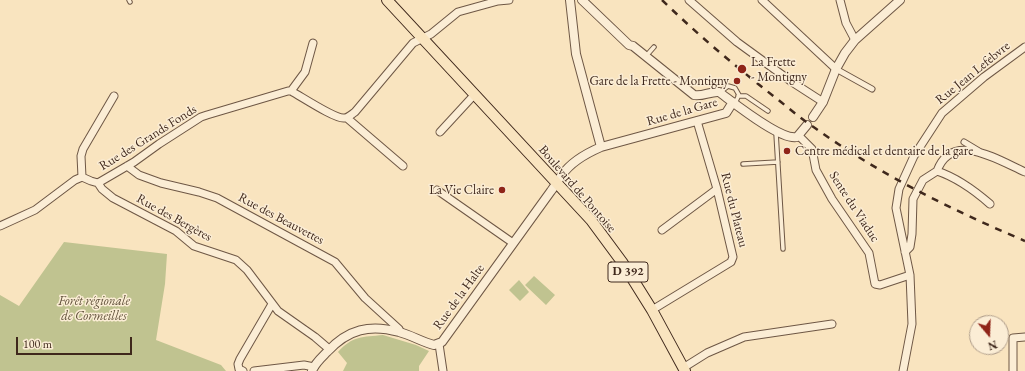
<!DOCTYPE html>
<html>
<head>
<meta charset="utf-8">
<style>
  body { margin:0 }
  #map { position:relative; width:1025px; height:371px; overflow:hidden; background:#f9e4bf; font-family:"EB Garamond",serif }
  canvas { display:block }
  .north { position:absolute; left:969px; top:315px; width:40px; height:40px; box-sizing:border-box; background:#fbedd5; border:1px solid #b09e8b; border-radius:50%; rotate:161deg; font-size:11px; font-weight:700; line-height:16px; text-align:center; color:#3f281c }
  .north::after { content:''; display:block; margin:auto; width:14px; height:18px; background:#8f2418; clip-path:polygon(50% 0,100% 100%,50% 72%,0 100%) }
  .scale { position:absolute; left:16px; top:337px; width:116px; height:18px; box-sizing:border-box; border:2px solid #3f281c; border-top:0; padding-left:5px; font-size:12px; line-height:14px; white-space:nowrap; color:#3f281c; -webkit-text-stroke:3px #fbedd5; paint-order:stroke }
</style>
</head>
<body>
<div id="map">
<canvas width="1025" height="371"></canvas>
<div class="north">N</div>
<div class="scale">100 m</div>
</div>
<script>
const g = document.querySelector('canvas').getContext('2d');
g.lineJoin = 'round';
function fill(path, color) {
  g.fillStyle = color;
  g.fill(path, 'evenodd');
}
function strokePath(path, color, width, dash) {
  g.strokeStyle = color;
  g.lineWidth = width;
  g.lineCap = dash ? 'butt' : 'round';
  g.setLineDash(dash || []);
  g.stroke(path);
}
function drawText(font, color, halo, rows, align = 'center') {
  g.font = font + ' "EB Garamond",serif';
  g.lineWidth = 3;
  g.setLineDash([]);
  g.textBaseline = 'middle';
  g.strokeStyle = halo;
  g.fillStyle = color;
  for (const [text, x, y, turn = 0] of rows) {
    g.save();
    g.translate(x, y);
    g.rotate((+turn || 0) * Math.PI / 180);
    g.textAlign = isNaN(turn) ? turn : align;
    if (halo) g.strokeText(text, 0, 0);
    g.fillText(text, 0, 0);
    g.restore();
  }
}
const green = new Path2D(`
  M64,242L167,254L165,284L156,340L221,365L226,371H0V295L19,306Z
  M534,276L555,295L546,305L525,285Z
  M519,280L529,292L520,301L509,290Z
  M383,335L416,345L429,351L419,366V371H343L347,363L338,352C352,336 363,337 383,335Z`);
const service = new Path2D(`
  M129,0L130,2
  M646,56L654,47
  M720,92L728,86L735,88L739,95L735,103
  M738,96H746L768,111
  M776,133L783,249
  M743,164L778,162`);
const pedestrian = new Path2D(`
  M836,69L872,89
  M964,142L979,151`);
const minor = new Path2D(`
  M689,0L737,42L792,82L823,102
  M762,0L836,69
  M840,0L846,23L855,40
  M291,91L305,72L313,43
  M347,118L403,166
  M440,132L475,94
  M799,136L812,149L816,170L832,199L869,253L875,284L880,285L910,275
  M127,166L139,175L161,183L199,192L217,198L335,262L365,298L399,329L400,332
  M937,171C958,178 974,190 990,204
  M82,177L81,156L83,149L114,96
  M98,183L102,189L113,198L176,231L194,246L236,260L247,270L278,311L315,337L329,349
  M437,190L513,243
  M0,226L35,210L75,180L82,177L91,181L98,183L134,162L159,144L201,117L207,115L288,91H291C302,97 335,119 344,118C348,118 352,114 355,112L413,43L431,34L458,12L498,1L509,0
  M662,230L717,189
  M905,252L910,247L912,234L913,199L923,180L937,171C952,130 998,160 1025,172
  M652,310L731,262L733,257L717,189L697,121
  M439,344L443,371
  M683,368L707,353L744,337L832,324
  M243,371L239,369L238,364L240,359L272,304
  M254,371L304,365L314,367
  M903,371L912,324L910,275L896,208L899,189L914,156L942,113L984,77L1025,47
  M1013,371V338L1025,337`);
const tertiary = new Path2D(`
  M570,0L576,54L601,147
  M582,0L629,45L633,46L694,95C702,97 711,91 719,92C734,103 781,141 797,137L807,125
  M813,117L823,102L836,69L845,53L855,40L900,0
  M312,371C315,363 321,358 327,352C348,329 370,324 399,332C411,335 422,342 434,345L442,342L551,191C555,186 558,180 562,175C571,162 587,153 601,147L726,113L733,102`);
const primary = new Path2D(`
  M387,0L591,220L622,262L652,310L685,371`);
const rail = new Path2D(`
  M662,0C700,37 740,70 781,102C792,111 803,120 815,128C879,174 952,210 1025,241`);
const markers = [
  [742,69,5,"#8f2418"],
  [737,81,4,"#8f2418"],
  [787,151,4,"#8f2418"],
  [502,190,4,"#8f2418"]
];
const shields = [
  [628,272,40]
];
const shieldNames = [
  ["D 392",628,272]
];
const poiNames = [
  ["La Frette",751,62],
  ["- Montigny",751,77],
  ["Gare de la Frette - Montigny",729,81,"right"],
  ["Centre médical et dentaire de la gare",795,151],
  ["La Vie Claire",494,190,"right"]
];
const streetNames = [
  ["Rue Jean Lefebvre",973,73,-39],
  ["Rue de la Gare",682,112,-16],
  ["Rue des Grands Fonds",148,138,-32],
  ["Boulevard de Pontoise",577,189,49],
  ["Sente du Viaduc",854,207,57],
  ["Rue du Plateau",734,210,76],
  ["Rue des Bergères",174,218,29],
  ["Rue des Beauvettes",281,219,28],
  ["Rue de la Halte",459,297,-54]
];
const parkNames = [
  ["Forêt régionale",94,301],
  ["de Cormeilles",94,316]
];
fill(green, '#c0c390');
strokePath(service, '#6e5745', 5.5);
strokePath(pedestrian, '#6e5745', 7);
strokePath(minor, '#6e5745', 9);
strokePath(tertiary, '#6e5745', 10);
strokePath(primary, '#3f281c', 12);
strokePath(service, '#fbedd5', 3.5);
strokePath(pedestrian, '#fbedd5', 5);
strokePath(minor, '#fbedd5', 7);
strokePath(tertiary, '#fbedd5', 8);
strokePath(primary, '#f9e4bf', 10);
strokePath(rail, '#3f281c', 2.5, [7, 7]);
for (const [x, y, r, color] of markers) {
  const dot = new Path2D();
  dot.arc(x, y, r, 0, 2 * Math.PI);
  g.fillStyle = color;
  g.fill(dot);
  strokePath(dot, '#fbedd5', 1.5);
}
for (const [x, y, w] of shields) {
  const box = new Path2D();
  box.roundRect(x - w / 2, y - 10, w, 20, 3);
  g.fillStyle = '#fbedd5';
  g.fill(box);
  strokePath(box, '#3f281c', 1);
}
drawText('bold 12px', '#3f281c', null, shieldNames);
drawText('13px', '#3f281c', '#fbedd5', poiNames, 'left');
drawText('13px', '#3f281c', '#fbedd5', streetNames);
drawText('italic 13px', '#5f4f39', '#fbedd5', parkNames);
</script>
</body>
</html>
